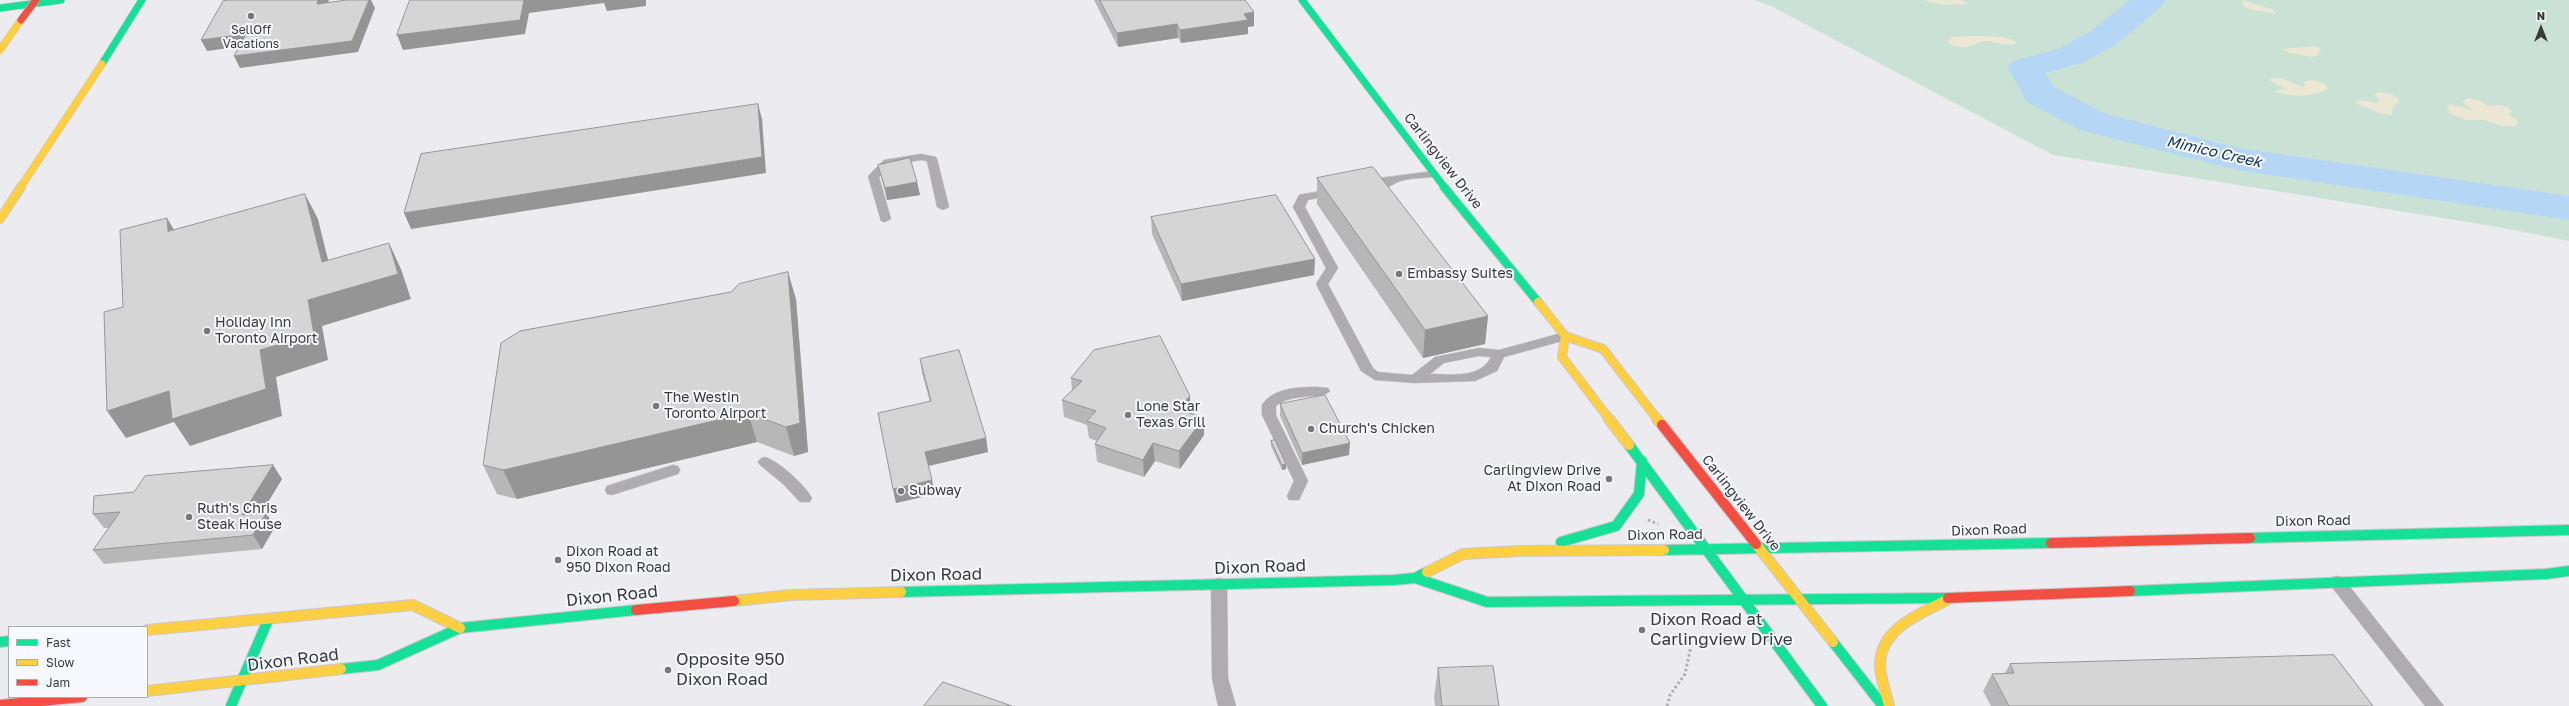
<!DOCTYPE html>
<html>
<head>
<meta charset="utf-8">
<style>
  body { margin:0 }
  #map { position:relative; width:2569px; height:706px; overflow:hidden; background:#ececf0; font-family:"Golos Text",sans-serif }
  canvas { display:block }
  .legend { position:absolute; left:8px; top:626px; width:140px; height:72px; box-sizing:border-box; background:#f7f9fe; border:1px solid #abacb0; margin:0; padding:5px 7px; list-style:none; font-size:12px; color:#39393c }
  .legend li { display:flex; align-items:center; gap:8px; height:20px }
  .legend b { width:20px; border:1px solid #abacb0 }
  .north { position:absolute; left:2521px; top:8px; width:40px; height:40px; -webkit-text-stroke:3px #f7f9fe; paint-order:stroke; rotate:0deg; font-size:11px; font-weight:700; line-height:16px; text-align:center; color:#39393c }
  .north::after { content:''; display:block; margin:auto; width:14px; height:18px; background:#39393c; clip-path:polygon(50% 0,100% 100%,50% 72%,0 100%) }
</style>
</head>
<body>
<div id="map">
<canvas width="2569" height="706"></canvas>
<ul class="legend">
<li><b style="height:5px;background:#16e098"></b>Fast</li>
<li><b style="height:5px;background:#ffcf43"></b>Slow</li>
<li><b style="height:5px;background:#f24e42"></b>Jam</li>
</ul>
<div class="north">N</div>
</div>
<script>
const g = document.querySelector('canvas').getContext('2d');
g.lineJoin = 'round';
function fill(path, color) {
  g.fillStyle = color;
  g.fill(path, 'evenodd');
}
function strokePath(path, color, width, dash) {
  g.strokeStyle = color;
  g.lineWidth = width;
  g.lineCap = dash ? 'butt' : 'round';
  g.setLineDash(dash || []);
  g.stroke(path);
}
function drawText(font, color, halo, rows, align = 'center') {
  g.font = font + ' "Golos Text",sans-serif';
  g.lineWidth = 4;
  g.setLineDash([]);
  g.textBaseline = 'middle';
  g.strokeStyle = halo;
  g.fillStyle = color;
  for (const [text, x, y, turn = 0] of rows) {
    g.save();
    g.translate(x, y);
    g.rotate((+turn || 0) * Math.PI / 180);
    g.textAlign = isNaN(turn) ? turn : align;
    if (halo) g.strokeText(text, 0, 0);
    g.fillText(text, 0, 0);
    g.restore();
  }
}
const green = new Path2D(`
  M1754,0H2569V241L2498,227L2053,155L1769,5Z`);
const sand = new Path2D(`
  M1924,0H1961L1969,4L1942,5Z
  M2244,1L2272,9L2276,14L2249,9L2242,4Z
  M1952,37C1963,36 2011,34 2017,43C2007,48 1996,41 1986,41C1972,42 1971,53 1950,44L1948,40Z
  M2315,46L2321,49L2317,56L2313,57L2290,53L2282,49Z
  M2273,78H2282L2302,87L2305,86L2303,82C2310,79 2325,80 2328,89C2313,97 2289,98 2274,91L2287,89L2270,81L2269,80Z
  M2380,92L2393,95L2400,101L2393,107L2392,115L2379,113L2355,103L2360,100L2376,103L2379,100L2374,94Z
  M2468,98L2480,101L2487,105C2496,106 2505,103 2512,111L2509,115L2517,119L2518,123L2515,126H2502L2484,120H2465L2450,113L2447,107L2450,104L2473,110L2462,102Z`);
const river = new Path2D(`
  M2130,0H2166L2161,7L2115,45L2082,63L2045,73L2054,87L2106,114L2238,148L2569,196V220L2237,170L2080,130L2027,102L2008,68L2013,61L2058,49L2091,31Z`);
const path = new Path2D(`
  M1648,520L1658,524
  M1667,706L1670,695L1685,674L1692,641`);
const lane = new Path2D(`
  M921,154L936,157L937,159L949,207L943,210L937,207L927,161L921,160L891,165L879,177L891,219L885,222L881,221L868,176L884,160Z
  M1434,171L1438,172V176C1426,179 1409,177 1398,182C1390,185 1373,200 1364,189L1366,187L1382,183L1378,180L1380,178Z
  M1333,189L1339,192L1337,194L1308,200L1305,207L1338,268L1328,284L1373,368L1378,372L1412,375L1435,357L1479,348L1499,350L1565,332L1571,336L1570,339L1504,357L1497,371L1475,381L1415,383L1375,380L1361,371L1316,284L1326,268L1293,207L1299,195ZM1479,356L1491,357C1480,379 1451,374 1430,374L1444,363Z
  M1316,387L1328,388L1330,391C1325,399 1290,393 1276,406V415L1308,481L1299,500H1289L1287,496L1294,481L1262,415V405C1273,388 1298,387 1316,387Z
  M765,457C779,461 805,485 812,498L810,502H800L783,484L760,465L758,462L760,459Z
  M673,465L678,466L680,470L678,474L612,495L607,494L605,490L607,486Z
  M2337,576L2343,578L2444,706H2425L2331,586L2329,582L2331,578Z
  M1219,578L1225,580L1227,584L1228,678L1236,706H1218L1212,678L1211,584L1213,580Z`);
const fastFar2 = new Path2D(`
  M1302,0L1445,188
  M0,8L61,0
  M102,64L142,0`);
const fastFar1 = new Path2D(`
  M1444,187L1538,302`);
const fast = new Path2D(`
  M1629,445L1822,706
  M2250,538L2569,530
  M1561,542L1616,526L1639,494L1642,461
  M1664,550L2051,543
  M1415,578L1487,602L1948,598
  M2130,591L2546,574L2569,571
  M901,592L1394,580L1415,578L1427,572
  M0,642L9,641
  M1833,642L1883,706
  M341,669L378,665L460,628L636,610
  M231,706L268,620`);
const slowFar2 = new Path2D(`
  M0,50L21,20
  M20,188L102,64`);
const slowFar1 = new Path2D(`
  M0,219L21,187
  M1538,302L1565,336L1603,349L1658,420
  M1565,336L1562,357L1610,420`);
const slow = new Path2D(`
  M1609,419L1629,445
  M1657,419L1662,425
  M1756,544L1833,642
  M1427,572L1463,554L1520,551L1664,550
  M734,601L791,595L901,592
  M147,630L413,605L460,628
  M147,691L341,669
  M1889,706C1886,692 1880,678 1880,664C1881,628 1920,614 1947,600`);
const jam = new Path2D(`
  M1662,425L1756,544
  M2051,543L2250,538
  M1948,598L2130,591
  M636,610L734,601
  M0,705L82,697`);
const jamBridge = new Path2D(`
  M21,20L36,0`);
const wall = new Path2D(`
  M1094,0H1245L1254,26L1248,27V34L1181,43L1178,38L1118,47Z
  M878,165L917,182L920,195L887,200L881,177Z
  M1317,178L1488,316L1485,344L1423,358L1317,204Z
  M1151,217L1315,259L1314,275L1182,301L1152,234Z
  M796,299L808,452L794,456L757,442L517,499L497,494L483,465Z
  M920,359L986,438L988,452L928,466L935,494L896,503L893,489L930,402L922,373Z
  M1071,378L1190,396V413L1204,418V435L1180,469L1155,461L1144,477L1097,462L1095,444L1097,441L1089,438L1087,425L1064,417L1062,400L1072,390Z
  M1280,404L1349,455L1302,465L1280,416Z
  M1271,441L1286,469L1282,470L1271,446Z
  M273,465L282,479L261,513H266L275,527L262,549L104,564L93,550L109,528H104L93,514L134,492Z
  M2010,664L2373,706H1991L1983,691L1992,674L2005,673Z
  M1438,668L1499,706H1435L1434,697Z`);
const shadedWall = new Path2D(`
  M318,0H329L322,15L317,4Z
  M369,0H371L375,8L358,52L240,68L234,56Z
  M524,0H646V6L607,11L604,3L529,13L525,34L403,50L397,35Z
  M1254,12V26L1248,27V34L1181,43L1180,30L1244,14Z
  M1177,24L1178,38L1118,47L1117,33Z
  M246,34L252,45L207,51L201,40Z
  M758,104L762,119L766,173L411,229L404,213Z
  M917,182L920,195L887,200L885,188Z
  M305,194L318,219L335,288L322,262Z
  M167,218L182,243L168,231Z
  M389,243L401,269L411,299L322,326L328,360L276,377L282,416L190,446L174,422L126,438L107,411L260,350L308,300Z
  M1315,259L1314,275L1182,301L1181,284Z
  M788,272L796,299L808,452L794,456L786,427Z
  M1488,316L1485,344L1423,358L1425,330Z
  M1190,396L1191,413L1179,426L1178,409Z
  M748,413L757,442L517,499L503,470Z
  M1204,418V435L1180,469L1179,451Z
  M986,438L988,452L928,466L925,452Z
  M1153,443L1155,461L1144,477L1143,460Z
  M1350,443L1349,455L1302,465V453Z
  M1286,464V469L1282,470V465Z
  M273,465L282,479L252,529L242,515Z
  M932,480L935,494L896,503L893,489Z
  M266,513L275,527L262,549L253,535Z`);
const building = new Path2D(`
  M229,0H318L317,4L347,0H369L352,41L234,56L246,34L201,40L223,1Z
  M410,0H524L520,20L397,35Z
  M1100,0H1245L1254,12L1244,14L1248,20L1180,30L1177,24L1117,33Z
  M758,104L762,157L404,213L421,154Z
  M910,158L917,182L885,188L878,165Z
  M1373,167L1488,316L1425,330L1317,178Z
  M305,194L322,262L389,243L398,274L308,300L314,334L260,350L266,389L172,419L169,391L107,411L104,312L123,307L120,230L167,218L168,231Z
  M1276,195L1315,259L1181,284L1151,217Z
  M788,272L800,423L786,427L748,413L503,470L483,465L501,343L520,331L731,292L739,284Z
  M1160,336L1190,396L1178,409L1204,418L1179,451L1153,443L1143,460L1095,444L1106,428L1087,421L1096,411L1062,400L1082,381L1071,378L1094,350Z
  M959,350L986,438L925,452L932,480L893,489L878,413L931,401L920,359Z
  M1325,395L1350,443L1302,453L1280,404Z
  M1275,440L1286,464L1282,465L1271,441Z
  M273,465L242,515L266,513L253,535L93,550L120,512L93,514L94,496L134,492L145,476Z
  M2334,655L2373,706H2009L1992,674L2014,673L2010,664Z
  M1493,666L1499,706H1442L1438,668Z
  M943,682L1012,706H924Z`);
const markers = [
  [251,16,4,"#78787b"],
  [1399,274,4,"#78787b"],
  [207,331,4,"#78787b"],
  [656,406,4,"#78787b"],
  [1128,415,4,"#78787b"],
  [1311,429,4,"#78787b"],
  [1609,479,4,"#78787b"],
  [901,491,4,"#78787b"],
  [189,517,4,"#78787b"],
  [558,560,4,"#78787b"],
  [1642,630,4,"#78787b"],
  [668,670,4,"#78787b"]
];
const farPoinames = [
  ["SellOff",251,30],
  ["Vacations",251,44]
];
const streetNames = [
  ["Carlingview Drive",1443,161,52],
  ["Carlingview Drive",1741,503,52],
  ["Dixon Road",2313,521,-1],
  ["Dixon Road",1989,530,-2],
  ["Dixon Road",1665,535,-1]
];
const poiNames = [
  ["Embassy Suites",1407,274],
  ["Holiday Inn",215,323],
  ["Toronto Airport",215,339],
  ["The Westin",664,398],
  ["Toronto Airport",664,414],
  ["Lone Star",1136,407],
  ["Texas Grill",1136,423],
  ["Church's Chicken",1319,429],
  ["Carlingview Drive",1601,471,"right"],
  ["At Dixon Road",1601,487,"right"],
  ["Subway",909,491],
  ["Ruth's Chris",197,509],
  ["Steak House",197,525],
  ["Dixon Road at",566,552],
  ["950 Dixon Road",566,568]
];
const waterNames = [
  ["Mimico Creek",2214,152,13]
];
const nearStreetnames = [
  ["Dixon Road",1260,567,-2],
  ["Dixon Road",936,575,-1],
  ["Dixon Road",612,596,-6],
  ["Dixon Road",293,660,-7]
];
const nearPoinames = [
  ["Dixon Road at",1650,620],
  ["Carlingview Drive",1650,640],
  ["Opposite 950",676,660],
  ["Dixon Road",676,680]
];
fill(green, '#cae2d6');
fill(sand, '#ece6d4');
fill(river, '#b5d6f5');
strokePath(lane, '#c9c9cb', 1);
strokePath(fastFar2, '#c9c9cb', 8);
strokePath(fastFar1, '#c9c9cb', 10);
strokePath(fast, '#c9c9cb', 12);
strokePath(slowFar2, '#c9c9cb', 8);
strokePath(slowFar1, '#c9c9cb', 10);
strokePath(slow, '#c9c9cb', 12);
strokePath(jam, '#c9c9cb', 12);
strokePath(path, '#b0b0b1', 3, [2.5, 2.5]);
fill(lane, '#aeacae');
strokePath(fastFar2, '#16e098', 7);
strokePath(fastFar1, '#16e098', 8);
strokePath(fast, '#16e098', 10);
strokePath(slowFar2, '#ffcf43', 7);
strokePath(slowFar1, '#ffcf43', 8);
strokePath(slow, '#ffcf43', 10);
strokePath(jam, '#f24e42', 10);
strokePath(jamBridge, '#c9c9cb', 8, []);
strokePath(jamBridge, '#f24e42', 7);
fill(wall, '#b8b7b8');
fill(shadedWall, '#969596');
fill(building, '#d6d5d6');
strokePath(building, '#969596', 1);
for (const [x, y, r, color] of markers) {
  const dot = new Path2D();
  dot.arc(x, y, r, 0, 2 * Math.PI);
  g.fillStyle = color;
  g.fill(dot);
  strokePath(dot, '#f7f9fe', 1.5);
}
drawText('12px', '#39393c', '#f7f9fe', farPoinames);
drawText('14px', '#39393c', '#f7f9fe', streetNames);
drawText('14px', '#39393c', '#f7f9fe', poiNames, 'left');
drawText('italic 15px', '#10334f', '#f7f9fe', waterNames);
drawText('17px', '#39393c', '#f7f9fe', nearStreetnames);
drawText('17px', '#39393c', '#f7f9fe', nearPoinames, 'left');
</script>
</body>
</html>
